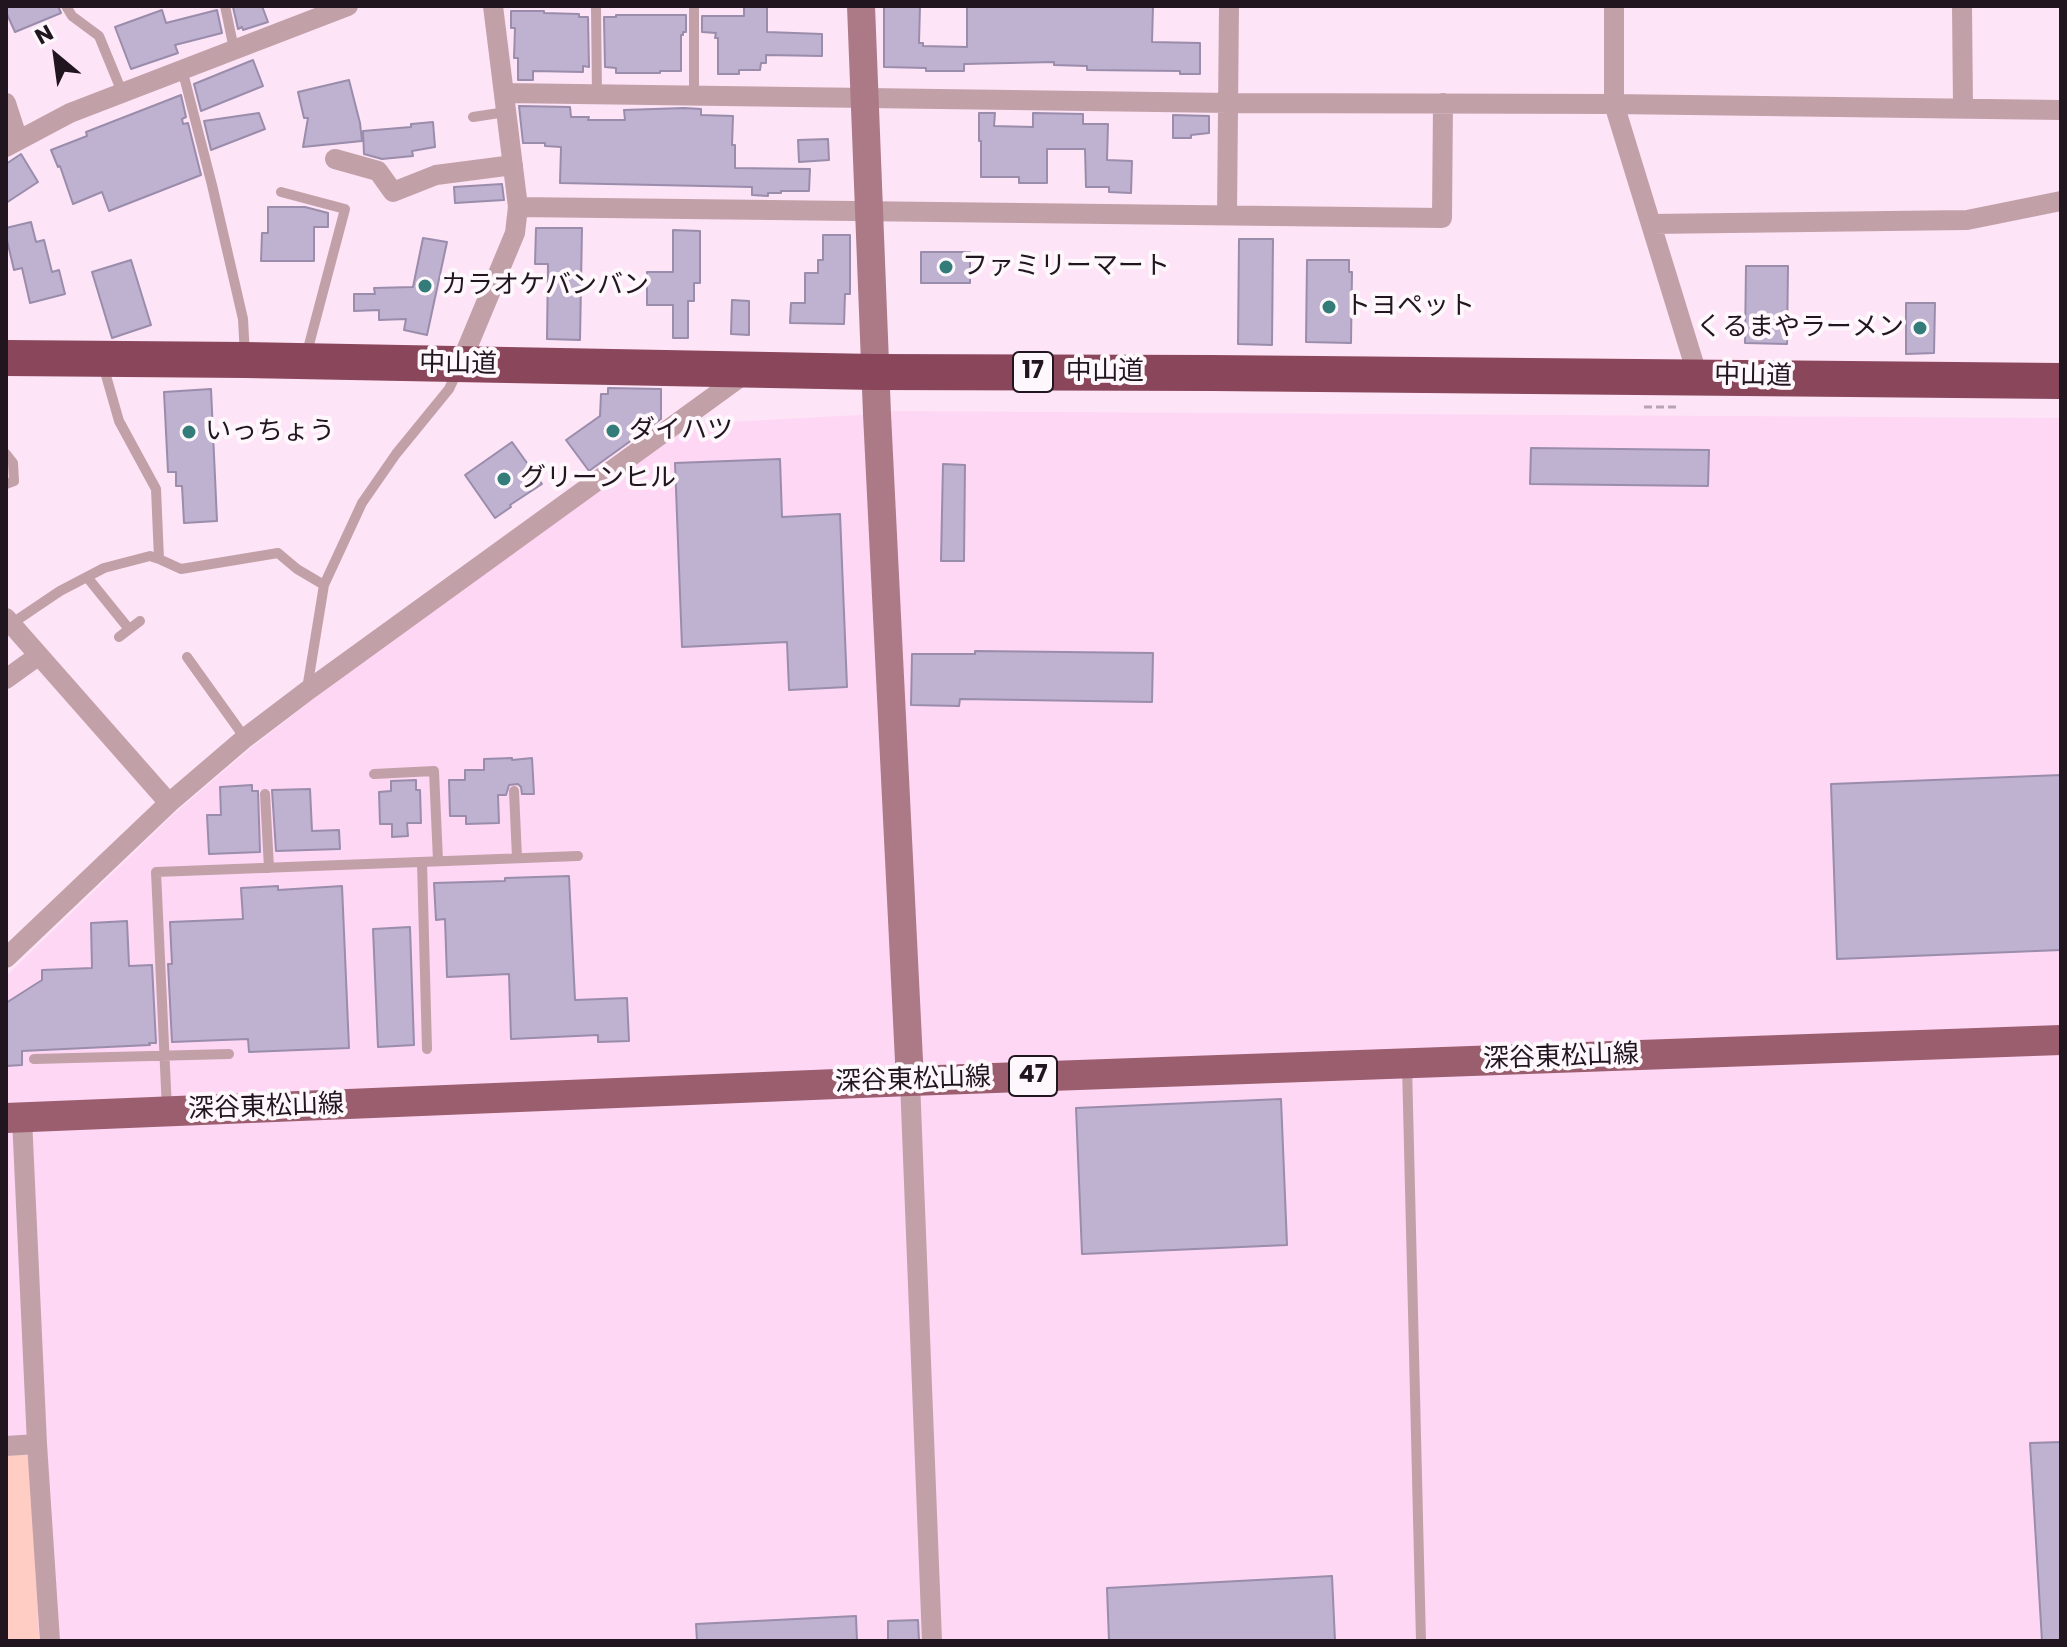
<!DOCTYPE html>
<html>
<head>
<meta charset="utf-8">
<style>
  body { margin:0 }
  #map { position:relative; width:2067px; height:1647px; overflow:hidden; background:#fee4f7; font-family:Poppins,sans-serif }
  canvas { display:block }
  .frame { position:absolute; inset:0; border:8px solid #21161f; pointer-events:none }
  .north { position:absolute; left:16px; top:16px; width:80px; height:80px; -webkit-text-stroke:6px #fef8fd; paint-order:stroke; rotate:331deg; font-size:22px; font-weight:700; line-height:32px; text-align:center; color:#21161f }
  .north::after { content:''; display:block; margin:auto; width:28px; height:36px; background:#21161f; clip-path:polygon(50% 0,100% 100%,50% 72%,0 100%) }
</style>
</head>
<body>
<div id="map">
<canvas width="2067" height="1647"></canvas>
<div class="frame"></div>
<div class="north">N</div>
</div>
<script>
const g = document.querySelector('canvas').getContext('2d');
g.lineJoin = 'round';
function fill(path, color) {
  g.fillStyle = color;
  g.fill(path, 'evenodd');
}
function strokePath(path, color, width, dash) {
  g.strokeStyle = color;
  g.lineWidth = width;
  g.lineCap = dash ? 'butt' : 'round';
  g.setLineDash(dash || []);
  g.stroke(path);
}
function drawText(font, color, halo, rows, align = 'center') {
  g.font = font + ' Poppins,"Noto Sans JP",sans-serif';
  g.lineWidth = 8;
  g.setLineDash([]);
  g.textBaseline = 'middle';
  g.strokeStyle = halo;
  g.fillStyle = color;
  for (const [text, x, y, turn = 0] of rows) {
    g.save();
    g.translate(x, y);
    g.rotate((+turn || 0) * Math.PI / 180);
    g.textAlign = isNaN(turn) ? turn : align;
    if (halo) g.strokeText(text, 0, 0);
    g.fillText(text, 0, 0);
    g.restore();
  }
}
const built = new Path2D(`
  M885,411L2061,418V1641H937Z
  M877,414L931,1641H6V976L175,813L252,747L329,687L692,424Z`);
const green = new Path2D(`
  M25,1454L32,1462L39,1641H6V1456Z`);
const building = new Path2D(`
  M6,6H58L61,13L15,32L6,12Z
  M237,6H262L268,22L243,30L242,27L238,29L233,7Z
  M744,6H767V32L822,34V56L766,55V63H761L760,70H739V74H718V38H715L716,33L702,32V16H744Z
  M884,6H920L919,43H923V46L967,47V6H1153L1152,42L1200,43V74H1180V71L1087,70V66L1054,65V62L964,64V71H926V68L884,67Z
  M162,10L166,23L217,10L222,33L175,45L178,53L131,69L115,27Z
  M511,11H544V13L579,14V17H588L589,67L583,66V72L533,71V80H518V58H514L515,28H511Z
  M616,15H686V32H683V35H681V71H660V73H616V68L605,67L604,17H616Z
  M253,60L263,86L201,111L194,84Z
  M349,80L360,123L362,141L303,147L308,118H304L298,92Z
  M181,95L186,117L182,119L183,124L188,123L201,175L109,211L102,192L73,204L60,166L58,167L51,150L87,136L86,132Z
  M519,106L570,107L571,117H589L588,120H625L624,110L684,108L701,109V115L733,116L732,145H735V168L810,169L809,191H781V193H768V196L752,195V187L560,183L561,147L545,146V143H523Z
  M259,113L265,129L211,150L204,121Z
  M979,113H995L994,126L1033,127V113L1083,114V124H1108L1107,160L1132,161L1131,193L1109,192V187H1086L1085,149H1047V183H1019V177H981V141H979Z
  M1173,115L1209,116V133L1191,135V138H1173Z
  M433,122L435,147L412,151L413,156L382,159L364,154L363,131L411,127V124Z
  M828,139L829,160L799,162L798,140Z
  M21,154L38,182L6,203V164Z
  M502,184L504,200L455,203L454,187Z
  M268,207H305L328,213V227H314V261H261L262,233H268Z
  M31,222L36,242L44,240L52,272L59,270L65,294L30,303L22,268L14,270L6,236V228Z
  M536,228H582L580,340L547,339L548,264H535Z
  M673,230L700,231V283H694V301H688V338H673V305H647V272H673Z
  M823,235H850V294H845L844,324L790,323L791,303H805V273H818V260H823Z
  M423,238L447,242L427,335L404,330L406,319L379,320V310L354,311V294H375L374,288L413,287Z
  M1239,239H1273L1272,345L1238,344Z
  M921,252H970V283H921Z
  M131,260L151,325L112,338L92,272Z
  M1307,260H1349V272H1352L1351,343L1306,342Z
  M1746,266H1788L1787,344L1745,343Z
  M732,300L749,301V335L731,334Z
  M1906,303H1935L1934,353L1906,354Z
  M608,388L661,389V419L589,471L566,440L600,416L601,394H608Z
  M211,389L217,521L184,523L182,486H176V472H168L164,392Z
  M512,442L542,484L510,505L511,507L495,518L465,475Z
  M1531,448L1709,450L1708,486L1530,484Z
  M780,459L782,517L840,514L847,687L789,690L787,642L682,647L675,463Z
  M943,464L965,465L964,561H941Z
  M975,651L1153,653L1152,702L960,699L959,706L911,705L912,654H975Z
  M512,758V760L532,758L534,794H522L521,787L518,784L509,785L506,795H498L499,823L466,824V816H450L449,780H465V770H484V759Z
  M2061,775V950L1837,959L1831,784Z
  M416,780V790H420L421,823H407L408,836L392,837V824H380L379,792L391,791V781Z
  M252,785V791H258L260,852L209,854L207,815H221L220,787Z
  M310,789L312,831L339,830L340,849L276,851L272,790Z
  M569,876L575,1000L627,998L629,1041L598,1042V1035L511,1039L509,974L447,977L445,919L436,920L434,883L505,881V878Z
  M278,886V890L342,886L349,1048L249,1052L248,1039L172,1042L168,964H172L170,922L243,919L241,888Z
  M127,921L129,966L152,965L156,1043H149L150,1045L22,1051V1065L6,1066V1003L42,980V970L92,968L91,923Z
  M410,927L414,1045L378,1047L373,929Z
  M1281,1099L1287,1245L1082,1254L1076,1108Z
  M2061,1442V1641H2042L2030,1443Z
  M1332,1576L1335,1641H1109L1107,1588Z
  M856,1616L857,1641H697L696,1624Z
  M918,1620L919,1641H888V1621Z`);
const path = new Path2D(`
  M1644,407H1678V405`);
const lane = new Path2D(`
  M66,6L72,16L99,36L122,92
  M225,6L234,49
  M596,6L597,95
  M182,69L212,185L243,319L245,356
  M694,96V6
  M473,117L506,112
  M281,192L345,209L306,356
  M103,365L119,421L156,489L159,559
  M6,454L13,463L14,481L6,484
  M87,577L129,629
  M11,624L60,591L104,568L150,556L159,559L181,569L278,553L297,569L324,585
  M119,637L140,621
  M187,657L245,738
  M307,689L324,585L362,503L396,454L449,389L458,370
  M374,774L434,771L438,861
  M514,791L517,858
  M265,794L269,868
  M422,862L427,1049
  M34,1059L229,1054
  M1407,1065L1421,1641
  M167,1110L156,872L578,856`);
const street = new Path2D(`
  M1614,6V104L1698,377
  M1962,6L1963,108
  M505,93L1229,103L1614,104L2061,110
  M6,103L18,140
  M6,147L70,113L348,6
  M335,159L378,171L393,192L436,175L513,165
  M518,207L1442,218L1443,103
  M1227,215L1229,6
  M1651,224L1967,220L2061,201
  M460,365L515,233L518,207L493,6
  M6,618L169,803
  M6,679L38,656
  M6,958L169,803L245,738L307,691L746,373
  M910,1081L932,1641
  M22,1118L37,1444L50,1641
  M6,1446L37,1444`);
const secondary = new Path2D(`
  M861,6L877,414L910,1081`);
const primary = new Path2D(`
  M6,1118L910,1081L2061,1040`);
const highway = new Path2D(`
  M6,358L245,360L875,372L1212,373L2061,381`);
const markers = [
  [946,267,8,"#337c7a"],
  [425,286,8,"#337c7a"],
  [1329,307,8,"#337c7a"],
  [1920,328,8,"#337c7a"],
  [613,431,8,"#337c7a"],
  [189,432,8,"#337c7a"],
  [504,479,8,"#337c7a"]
];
const shields = [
  [1033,372,40],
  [1033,1076,48]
];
const shieldNames = [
  ["17",1033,372],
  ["47",1033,1076]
];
const poiNames = [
  ["ファミリーマート",962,267],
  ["カラオケバンバン",441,286],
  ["トヨペット",1345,307],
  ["くるまやラーメン",1904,328,"right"],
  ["ダイハツ",629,431],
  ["いっちょう",205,432],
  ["グリーンヒル",520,479]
];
const streetNames = [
  ["中山道",458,365,1],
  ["中山道",1105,372],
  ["中山道",1753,377,1],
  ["深谷東松山線",1561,1058,-2],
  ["深谷東松山線",913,1081,-2],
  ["深谷東松山線",266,1108,-2]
];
fill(built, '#fed7f5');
fill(green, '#ffcdc4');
fill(building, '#bfb1d0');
strokePath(building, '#9a8cab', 2);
strokePath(path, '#b8a3b3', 3, [8, 4]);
strokePath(lane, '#c2a0a8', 10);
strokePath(street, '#c2a0a8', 20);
strokePath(secondary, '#ab7a86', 28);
strokePath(primary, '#9a5e6e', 30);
strokePath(highway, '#8a465a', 36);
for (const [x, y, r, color] of markers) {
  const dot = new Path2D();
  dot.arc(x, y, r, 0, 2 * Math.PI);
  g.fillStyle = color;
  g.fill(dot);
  strokePath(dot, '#fef8fd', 3);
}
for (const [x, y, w] of shields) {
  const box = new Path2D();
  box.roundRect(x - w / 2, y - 20, w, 40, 6);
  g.fillStyle = '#fef8fd';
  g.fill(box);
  strokePath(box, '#21161f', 2);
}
drawText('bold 24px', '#21161f', null, shieldNames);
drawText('26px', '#21161f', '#fef8fd', poiNames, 'left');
drawText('26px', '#21161f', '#fef8fd', streetNames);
</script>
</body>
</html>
